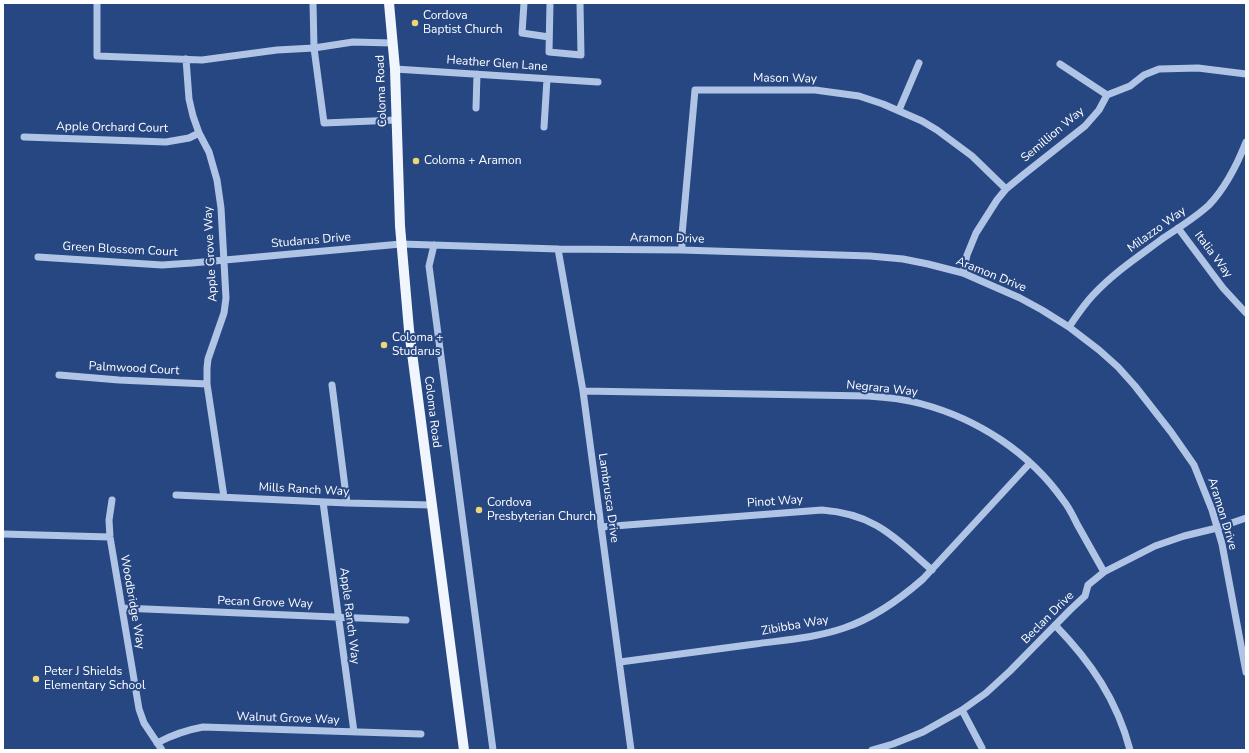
<!DOCTYPE html>
<html>
<head>
<meta charset="utf-8">
<style>
  body { margin:0 }
  #map { position:relative; width:1249px; height:753px; overflow:hidden; background:#274782; font-family:"Nunito Sans",sans-serif }
  canvas { display:block }
  .frame { position:absolute; inset:0; border:4px solid #fff; pointer-events:none }
</style>
</head>
<body>
<div id="map">
<canvas width="1249" height="753"></canvas>
<div class="frame"></div>
</div>
<script>
const g = document.querySelector('canvas').getContext('2d');
g.lineJoin = 'round';
function strokePath(path, color, width, dash) {
  g.strokeStyle = color;
  g.lineWidth = width;
  g.lineCap = dash ? 'butt' : 'round';
  g.setLineDash(dash || []);
  g.stroke(path);
}
function drawText(font, color, halo, rows, align = 'center') {
  g.font = font + ' "Nunito Sans",sans-serif';
  g.lineWidth = 4;
  g.setLineDash([]);
  g.textBaseline = 'middle';
  g.strokeStyle = halo;
  g.fillStyle = color;
  for (const [text, x, y, turn = 0] of rows) {
    g.save();
    g.translate(x, y);
    g.rotate((+turn || 0) * Math.PI / 180);
    g.textAlign = isNaN(turn) ? turn : align;
    if (halo) g.strokeText(text, 0, 0);
    g.fillText(text, 0, 0);
    g.restore();
  }
}
const minor = new Path2D(`
  M97,3V56L202,60L277,50L314,48L353,42L392,43
  M313,3L314,48L324,123L396,120
  M524,3L522,33L549,37
  M550,3L549,52L581,55L580,3
  M186,59L189,99L193,116L199,133L209,152L217,180L221,208L226,298L224,313L208,359L207,368V384L224,497
  M1060,64L1107,95
  M395,69L598,82
  M476,108L477,74
  M899,110L919,63
  M544,127L547,79
  M24,137L166,142L189,138L199,133
  M1178,228L1223,288L1246,313
  M434,245L429,266L493,750
  M558,249L583,391L631,750
  M682,250V235L695,90H815L859,96L883,104L922,121L937,130L972,156L1006,189
  M38,257L162,265L192,263L401,244L558,249L682,250L870,256L903,259L928,264L963,273L1020,298L1042,310L1069,327L1099,350L1118,367L1135,386L1171,432L1194,465L1212,510L1222,544L1246,672
  M963,273L967,255L976,233L997,200L1006,189L1023,175L1085,126L1099,110L1107,95L1130,86L1144,75L1159,69L1198,68L1246,74
  M1069,327C1077,315 1085,303 1095,293C1115,272 1139,256 1162,239C1178,228 1195,218 1209,205C1226,187 1237,165 1246,142
  M59,375L119,380L207,384
  M332,385L347,503
  M583,391L868,396C886,397 904,399 922,404C978,419 1030,453 1063,500C1069,507 1073,516 1077,524C1086,540 1095,556 1104,572
  M176,495L347,503L432,505
  M112,500L109,520L110,537L139,709L144,723L162,750
  M323,502L354,732
  M601,527L822,510C875,514 894,537 932,570
  M3,534L110,537
  M122,608L406,620
  M1055,625C1091,662 1117,700 1130,750
  M620,662C665,656 710,650 755,644C784,640 815,638 844,628C874,618 899,600 923,579L1030,463
  M962,710L982,748
  M157,743C172,735 186,730 203,727L421,734
  M872,750L893,744L923,732L962,710L986,693L1010,671L1070,610L1085,596L1088,585L1104,572L1155,546L1184,536L1217,528L1246,518`);
const major = new Path2D(`
  M389,3L395,69L400,226L409,330L464,750`);
const markers = [
  [415,23,4,"#efd675"],
  [416,161,4,"#efd675"],
  [384,345,4,"#efd675"],
  [479,510,4,"#efd675"],
  [36,679,4,"#efd675"]
];
const poiNames = [
  ["Cordova",423,16],
  ["Baptist Church",423,30],
  ["Coloma + Aramon",424,161],
  ["Coloma +",392,338],
  ["Studarus",392,352],
  ["Cordova",487,503],
  ["Presbyterian Church",487,517],
  ["Peter J Shields",44,672],
  ["Elementary School",44,686]
];
const streetNames = [
  ["Heather Glen Lane",497,64,4],
  ["Mason Way",785,79,1],
  ["Coloma Road",382,91,-92],
  ["Apple Orchard Court",112,128,1],
  ["Semillion Way",1053,135,-40],
  ["Milazzo Way",1157,230,-36],
  ["Aramon Drive",667,239,1],
  ["Studarus Drive",311,241,-5],
  ["Green Blossom Court",120,250,3],
  ["Apple Grove Way",211,254,-93],
  ["Italia Way",1213,255,53],
  ["Aramon Drive",991,275,22],
  ["Palmwood Court",134,369,3],
  ["Negrara Way",882,389,6],
  ["Coloma Road",432,412,83],
  ["Mills Ranch Way",304,490,3],
  ["Lambrusca Drive",608,498,82],
  ["Pinot Way",775,502,-4],
  ["Aramon Drive",1222,514,73],
  ["Woodbridge Way",132,602,80],
  ["Pecan Grove Way",265,603,2],
  ["Apple Ranch Way",349,616,83],
  ["Beclan Drive",1048,618,-45],
  ["Zibibba Way",795,626,-10],
  ["Walnut Grove Way",288,719,2]
];
strokePath(minor, '#b0c4e6', 7);
strokePath(major, '#f1f5fd', 10);
for (const [x, y, r, color] of markers) {
  const dot = new Path2D();
  dot.arc(x, y, r, 0, 2 * Math.PI);
  g.fillStyle = color;
  g.fill(dot);
  strokePath(dot, '#274782', 1.5);
}
drawText('12px', '#fff', '#274782', poiNames, 'left');
drawText('12px', '#fff', '#274782', streetNames);
</script>
</body>
</html>
